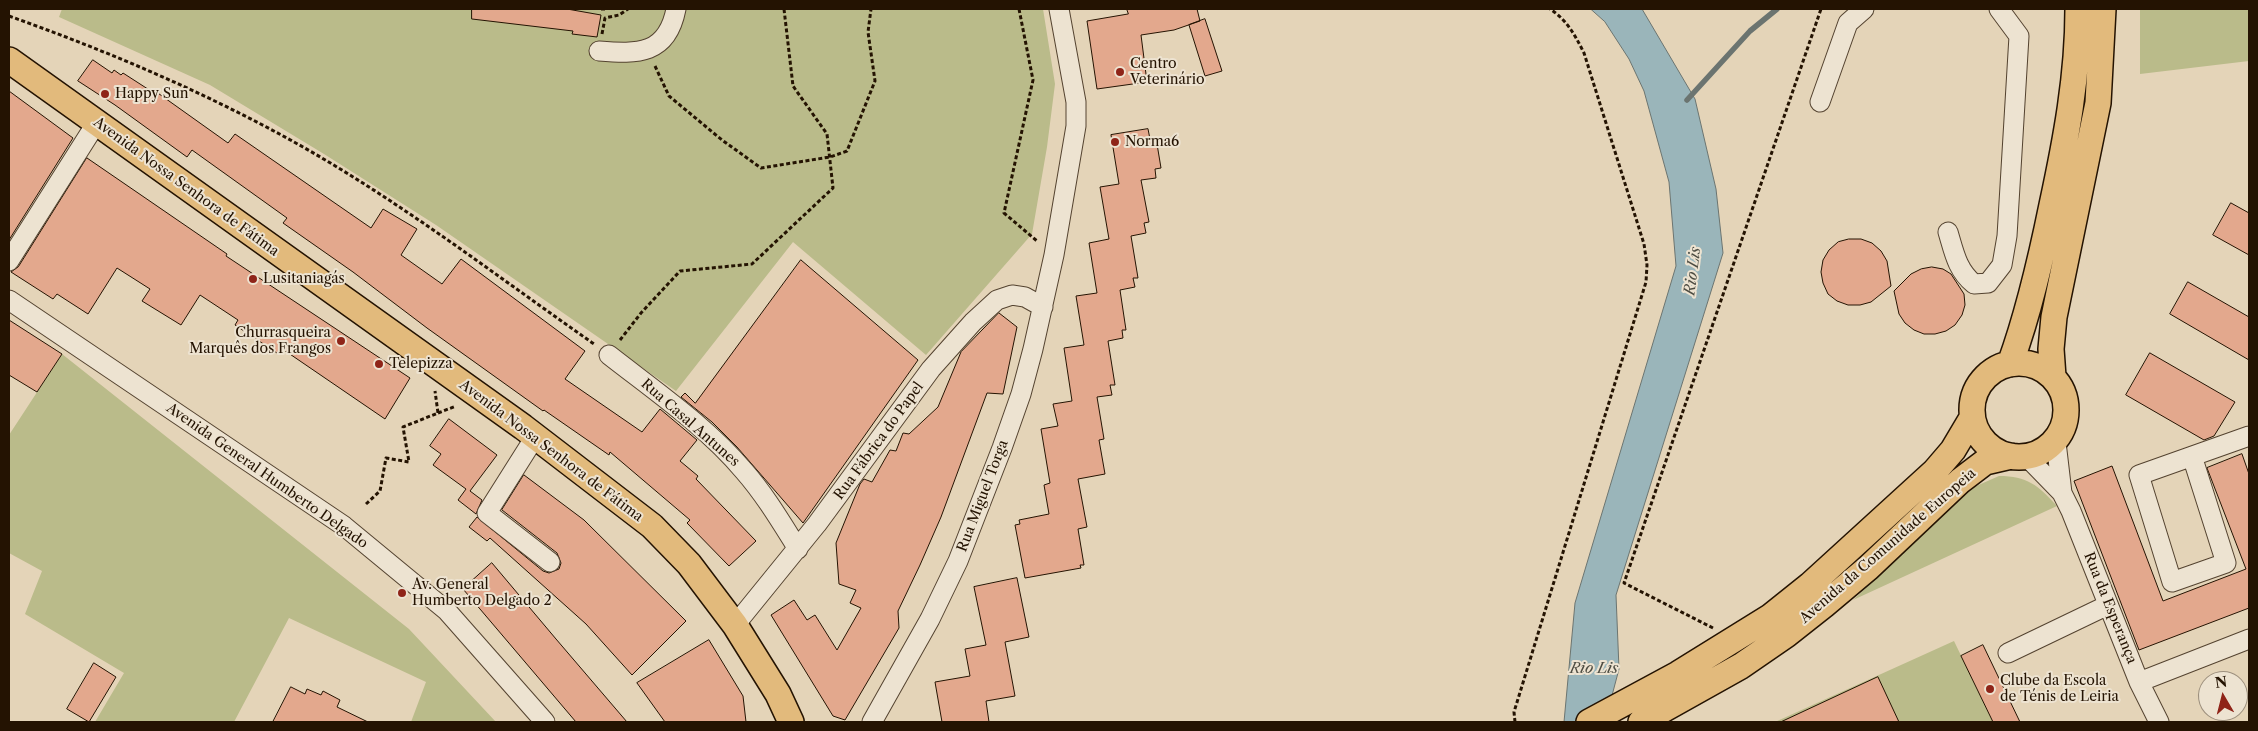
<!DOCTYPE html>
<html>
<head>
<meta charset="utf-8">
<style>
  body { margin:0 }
  #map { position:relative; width:2258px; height:731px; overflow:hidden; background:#e4d4b8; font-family:"Libre Caslon Text",serif }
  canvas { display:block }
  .frame { position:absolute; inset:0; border:10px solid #241302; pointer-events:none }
  .north { position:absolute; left:2198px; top:671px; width:50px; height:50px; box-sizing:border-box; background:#ede3d1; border:1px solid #9d907e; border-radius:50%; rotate:352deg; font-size:14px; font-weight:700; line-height:20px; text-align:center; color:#241302 }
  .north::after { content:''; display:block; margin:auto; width:18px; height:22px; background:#8f2418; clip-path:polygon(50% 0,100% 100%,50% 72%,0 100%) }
</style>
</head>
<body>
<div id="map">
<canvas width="2258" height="731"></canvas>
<div class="frame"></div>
<div class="north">N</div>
</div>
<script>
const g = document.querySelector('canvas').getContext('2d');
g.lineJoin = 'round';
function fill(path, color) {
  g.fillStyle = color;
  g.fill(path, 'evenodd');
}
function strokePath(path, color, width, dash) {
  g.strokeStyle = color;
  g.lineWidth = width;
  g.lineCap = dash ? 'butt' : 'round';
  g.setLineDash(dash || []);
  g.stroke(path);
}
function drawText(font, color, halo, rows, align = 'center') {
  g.font = font + ' "Libre Caslon Text",serif';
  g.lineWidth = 4;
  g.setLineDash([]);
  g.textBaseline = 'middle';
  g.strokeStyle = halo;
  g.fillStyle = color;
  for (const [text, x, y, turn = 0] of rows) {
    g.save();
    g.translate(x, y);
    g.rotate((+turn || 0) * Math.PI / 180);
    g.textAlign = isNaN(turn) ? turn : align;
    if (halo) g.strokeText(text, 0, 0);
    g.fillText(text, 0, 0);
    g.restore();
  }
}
const green = new Path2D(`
  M62,9H1043L1055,84L1047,147L1032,234L926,355L793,242L676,391L436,225L324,154L210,85L59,17Z
  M2140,9H2249V61L2140,74Z
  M62,354L409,629L496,722H411L426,682L289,618L234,722H95L124,673L25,614L42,571L9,553V435Z
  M1999,476C2027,476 2038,485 2057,506L1853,600L1974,487Z
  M1954,641L1993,722H1775Z`);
const water = new Path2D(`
  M1591,9H1642L1695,99L1716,189L1723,253L1616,595L1619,669L1605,722H1564L1575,603L1676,266L1669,182L1644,91L1629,59L1605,22Z`);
const stream = new Path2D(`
  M1687,100L1750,31L1777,9`);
const building = new Path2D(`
  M472,9H567L601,15L597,37L572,34L573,31L472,19Z
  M1127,9H1197L1200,21L1174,30L1141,35L1147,82L1097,89L1087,21L1128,14Z
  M1205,19L1222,71L1205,76L1189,25Z
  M93,60L112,73L114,70L121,75L123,73L154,93L155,91L228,143L235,134L371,228L383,209L417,229L401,255L442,284L461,259L585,351L565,379L642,432L660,409L697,440L680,461L698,476L696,479L756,541L729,566L687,523L690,520L610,452L609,455L544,410L543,411L427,328L353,272L283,223L287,218L192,150L187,157L115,105L78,81Z
  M9,91L73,138L9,240Z
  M1148,129L1150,139L1156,138L1161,168L1155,169L1156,178L1141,180L1149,222L1144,223L1146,233L1131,236L1138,278H1133L1135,287L1120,290L1126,330H1122L1123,338L1108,341L1115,385H1110L1112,395L1097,397L1104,439L1099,440L1105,474L1078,479L1087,527L1078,529L1084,565H1080L1081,568L1025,578L1015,525L1020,524L1019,520L1049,514L1044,485L1050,483L1041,429L1058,426L1053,404L1072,401L1064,348L1084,345L1076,296L1097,293L1089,243L1109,239L1100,187L1119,184L1111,135Z
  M87,158L227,254L226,256L410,378L385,419L281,348L277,353L235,325L238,320L200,295L181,325L142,301L150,289L117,268L88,314L57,294L53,299L11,272L18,267Z
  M2231,203L2249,213V255L2213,235Z
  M1849,239H1861L1872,243L1881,251L1887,261L1891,286L1871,302L1860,305H1848L1837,301L1828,294L1823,283L1821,272L1823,260L1829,250L1838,242Z
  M801,260L918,360L803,523L737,447L712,422L681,397L685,393L695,403Z
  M1932,267L1943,269L1951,274L1964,294L1965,305L1962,315L1955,325L1946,331L1935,334H1924L1914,330L1905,323L1899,314L1894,291L1911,274L1921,269Z
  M2188,282L2249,317V360L2170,314Z
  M999,313L1017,327L1003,394L987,393L941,517L920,565L898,611L899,628L845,720L833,716L771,615L794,600L807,620L815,615L837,650L861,608L850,603L856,590L839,584L836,543L860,484L864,479L872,482L890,450L896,451L903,433L909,434L938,407L961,352Z
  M9,320L62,354L37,392L9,375Z
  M2150,353L2235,402L2214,436L2204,440L2126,395Z
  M449,419L497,455L470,491L482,500L476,514L458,500L466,489L433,465L441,454L430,446Z
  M2242,454L2249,474V608L2139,650L2074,481L2112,466L2163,601L2246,569L2207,468Z
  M524,475L584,520L686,621L632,675L586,624L490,538L487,541L469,527L477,517L543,571L549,573L559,569L561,563L557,553L502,510Z
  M492,563L556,639L627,722H576L463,589Z
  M1017,578L1029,637L1005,642L1015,696L986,701L989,722H942L935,682L970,676L965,649L986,645L974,587Z
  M709,640L743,696L746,722H665L637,683Z
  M1983,645L2020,722H1993L1961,656Z
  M94,663L116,677L89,722L67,709Z
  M1878,677L1899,722H1781Z
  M291,687L305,694L307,689L321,695L323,691L340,700L337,707L368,722H273Z`);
const path = new Path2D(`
  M601,9H605
  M1019,9L1033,80L1004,213L1037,241
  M9,16C110,52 209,94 303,147C405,205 498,277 594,344
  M602,34L605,18L619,15L628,9
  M655,66L669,96L722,140L761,168L830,157L847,151L875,81L868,32L871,9
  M620,340L641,313L680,271L752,264L833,188L827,134L793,86L784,9
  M438,413L456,406
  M366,504L380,491L386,458L409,462L403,427L438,413L435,391
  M1713,628L1624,583L1821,9
  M1515,722L1514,712L1646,282L1647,265L1644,244L1584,53C1575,35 1567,20 1550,9`);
const minor = new Path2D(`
  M599,51C638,54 667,55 676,9
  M1820,102L1848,23L1864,9
  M1948,232C1954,252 1957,270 1974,284L1988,283L2002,265L2007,236L2019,36L1999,9
  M9,261L97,122
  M9,300L344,526L447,611L545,722
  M609,355C655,391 706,426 744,471C765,495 781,522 798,549
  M535,437L487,513L550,562
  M2056,442L2062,493
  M2026,456L2062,493L2071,511L2139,682L2159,722
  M2192,456L2226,563L2172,582L2139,475L2249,436
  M735,625L817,524L931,369L973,322L997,300L1012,295L1025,297L1043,307
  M2008,653L2108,605
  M2139,682L2249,639
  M872,722L930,619L958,561L1002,448L1021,394L1033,349L1054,255L1076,126V102L1059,9`);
const major = new Path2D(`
  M9,60L523,427L652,526L689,564L735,625L778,694L791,722
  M1972 410a47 47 0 1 1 94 0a47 47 0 1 1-94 0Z
  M2010,364C2029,312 2041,259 2052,205C2066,140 2078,76 2078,9
  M2053,377L2051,349L2054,317L2098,103L2103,9
  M1589,722L1678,674L1770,617L1810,585L1935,471L1953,450L1972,418
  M1641,722L1741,666L1786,635L1824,605L1868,568L1960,481L1985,462L2011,456`);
const markers = [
  [1120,72,5,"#8f2418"],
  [105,94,5,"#8f2418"],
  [1115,142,5,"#8f2418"],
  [253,279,5,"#8f2418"],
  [341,341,5,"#8f2418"],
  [379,364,5,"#8f2418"],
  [402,593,5,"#8f2418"],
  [1990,689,5,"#8f2418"]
];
const poiNames = [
  ["Centro",1130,64],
  ["Veterinário",1130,80],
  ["Happy Sun",115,94],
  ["Norma6",1125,142],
  ["Lusitaniagás",263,279],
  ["Churrasqueira",331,333,"right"],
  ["Marquês dos Frangos",331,349,"right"],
  ["Telepizza",389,364],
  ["Av. General",412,585],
  ["Humberto Delgado 2",412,601],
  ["Clube da Escola",2000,681],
  ["de Ténis de Leiria",2000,697]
];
const streetNames = [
  ["Avenida Nossa Senhora de Fátima",186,187,36],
  ["Rua Casal Antunes",690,423,41],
  ["Rua Fábrica do Papel",879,441,-54],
  ["Avenida Nossa Senhora de Fátima",551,451,37],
  ["Avenida General Humberto Delgado",267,476,35],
  ["Rua Miguel Torga",983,496,-69],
  ["Avenida da Comunidade Europeia",1888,546,-41],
  ["Rua da Esperança",2110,608,68]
];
const waterNames = [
  ["Rio Lis",1693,271,-83],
  ["Rio Lis",1594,669]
];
fill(green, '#babb8a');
fill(water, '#9ab5ba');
strokePath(water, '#6b7470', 1);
strokePath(stream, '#6b7470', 5.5);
fill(building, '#e3a88d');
strokePath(building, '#241302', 1);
strokePath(minor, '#544330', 21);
strokePath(major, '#241302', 28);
strokePath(path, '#241302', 3, [4, 2.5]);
strokePath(minor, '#ede3d1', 19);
strokePath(major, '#e2ba7c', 25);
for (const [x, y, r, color] of markers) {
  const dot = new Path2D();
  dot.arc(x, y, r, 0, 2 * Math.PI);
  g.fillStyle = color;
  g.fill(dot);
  strokePath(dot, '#ede3d1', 2);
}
drawText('14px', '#241302', '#ede3d1', poiNames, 'left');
drawText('14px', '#241302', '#ede3d1', streetNames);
drawText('italic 15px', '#4d4c42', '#ede3d1', waterNames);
</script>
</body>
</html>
